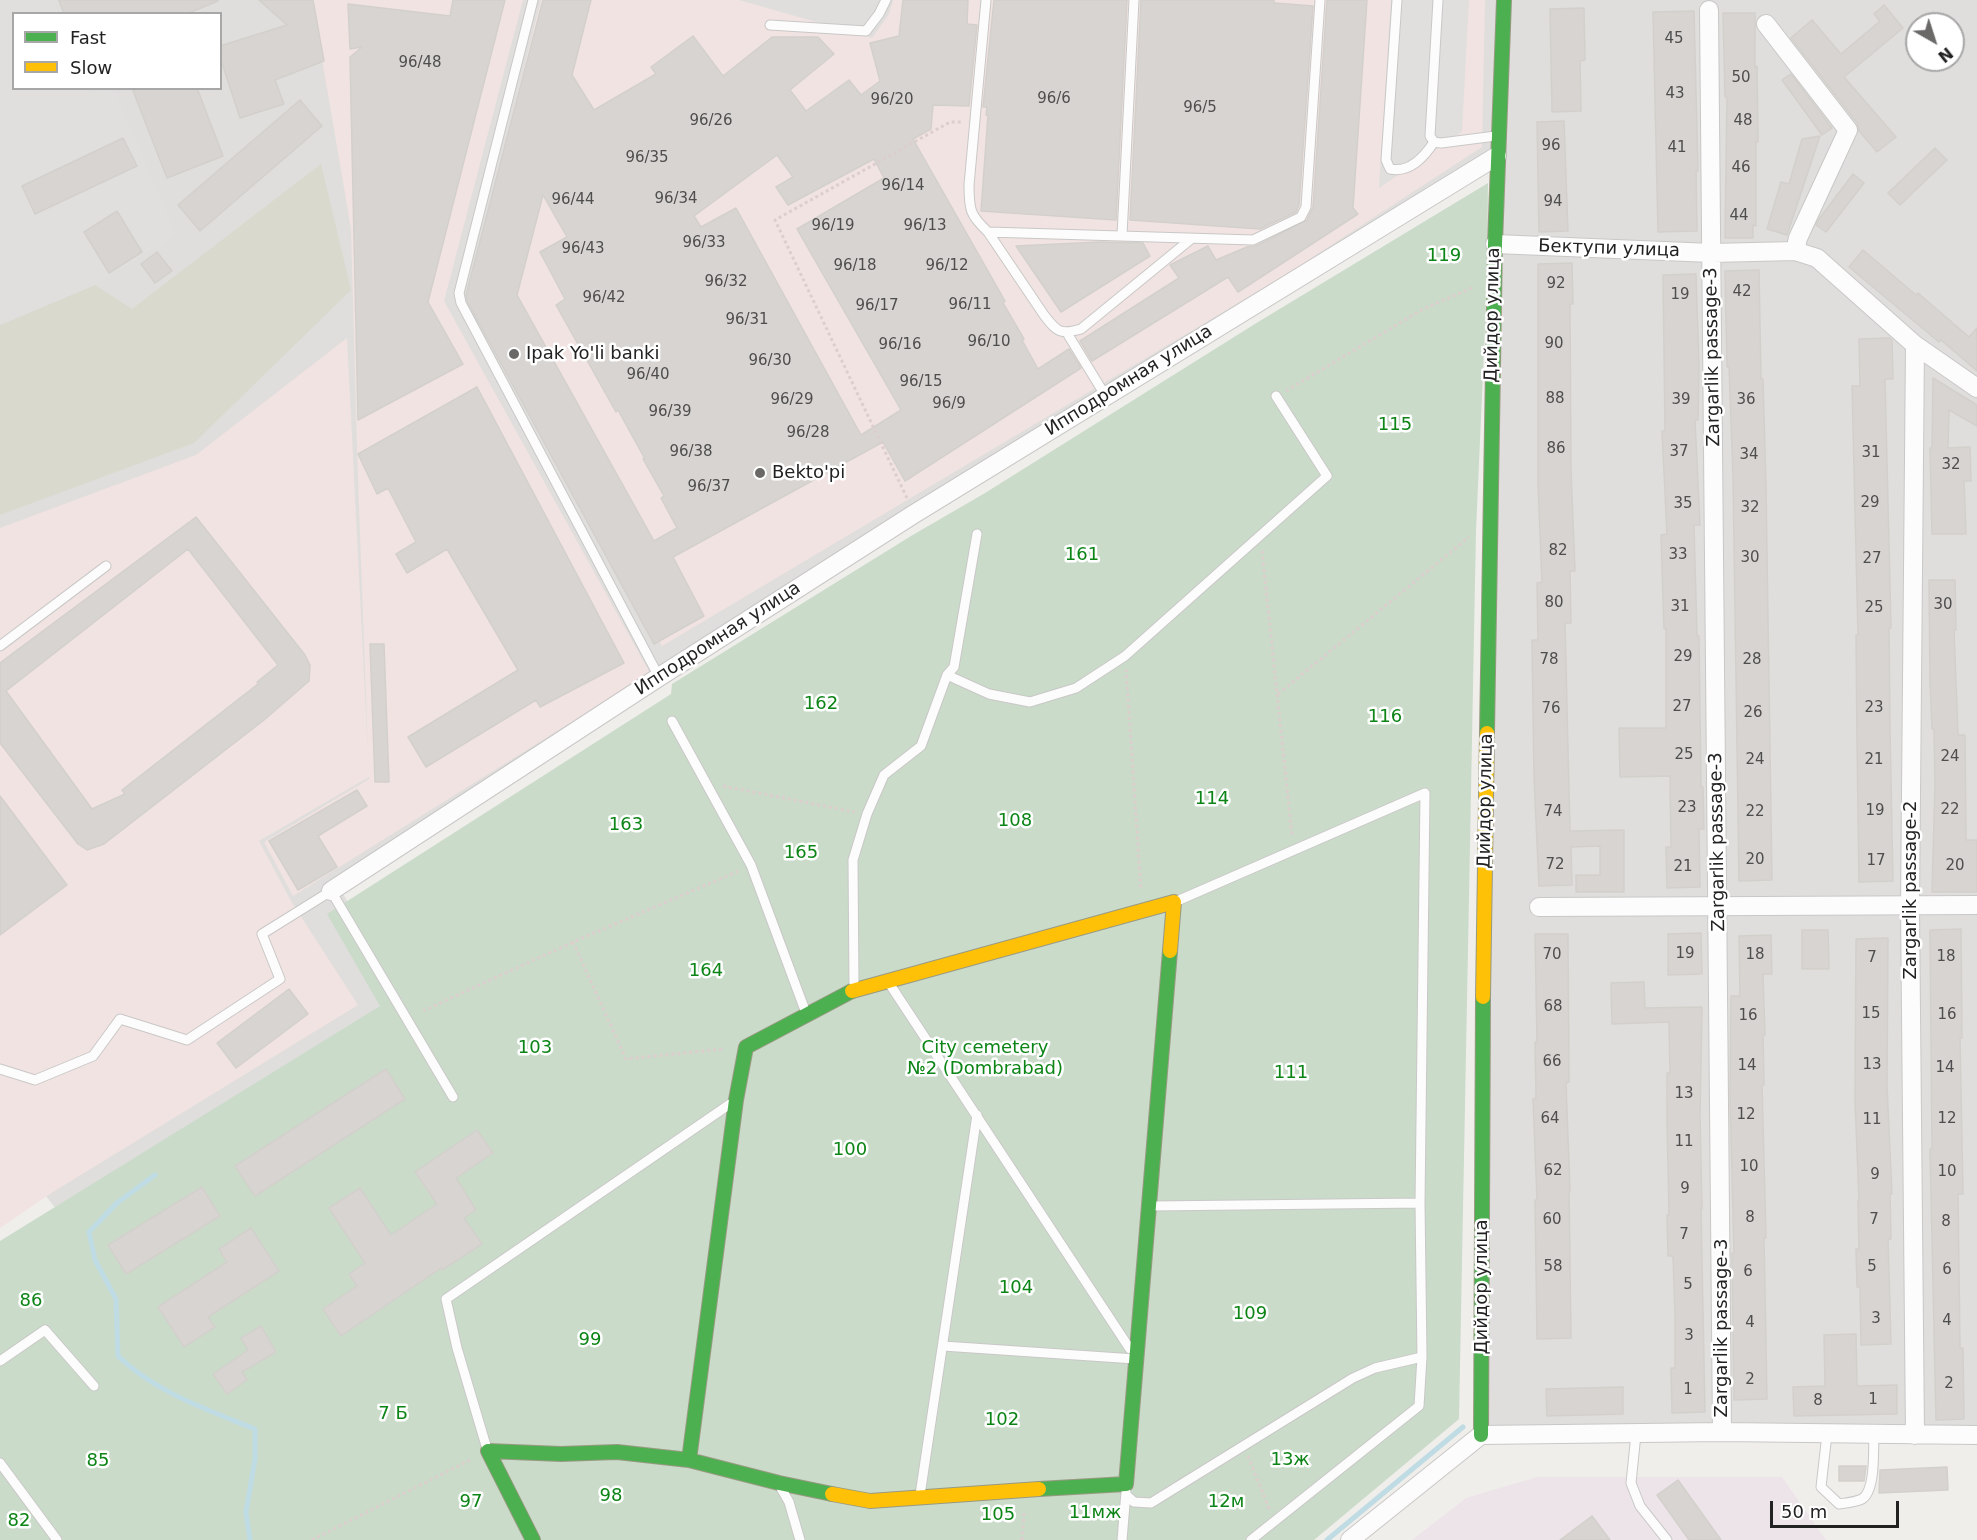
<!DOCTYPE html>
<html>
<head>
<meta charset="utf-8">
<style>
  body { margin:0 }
  #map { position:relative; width:1977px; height:1540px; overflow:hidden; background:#f0eeeb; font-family:"DejaVu Sans",sans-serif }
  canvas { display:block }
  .legend { position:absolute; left:12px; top:12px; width:210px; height:78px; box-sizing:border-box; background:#fff; border:2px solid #a7a7a7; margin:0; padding:8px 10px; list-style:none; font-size:18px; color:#222 }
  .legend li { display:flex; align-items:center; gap:12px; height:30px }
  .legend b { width:30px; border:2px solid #a7a7a7 }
  .north { position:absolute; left:1905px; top:12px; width:60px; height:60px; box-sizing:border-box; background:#fff; border:2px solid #a7a7a7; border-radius:50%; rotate:141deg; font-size:16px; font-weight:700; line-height:24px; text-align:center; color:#222 }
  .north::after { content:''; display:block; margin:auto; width:21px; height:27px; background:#6a6968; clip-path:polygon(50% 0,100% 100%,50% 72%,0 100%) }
  .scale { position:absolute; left:1770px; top:1501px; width:129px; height:27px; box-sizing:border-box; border:3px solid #222; border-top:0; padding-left:8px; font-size:18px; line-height:21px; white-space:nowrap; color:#222; -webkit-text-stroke:4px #fff; paint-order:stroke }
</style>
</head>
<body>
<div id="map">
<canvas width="1977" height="1540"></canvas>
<ul class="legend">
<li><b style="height:8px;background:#4caf50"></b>Fast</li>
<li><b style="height:8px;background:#ffc107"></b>Slow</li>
</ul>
<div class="north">N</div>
<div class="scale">50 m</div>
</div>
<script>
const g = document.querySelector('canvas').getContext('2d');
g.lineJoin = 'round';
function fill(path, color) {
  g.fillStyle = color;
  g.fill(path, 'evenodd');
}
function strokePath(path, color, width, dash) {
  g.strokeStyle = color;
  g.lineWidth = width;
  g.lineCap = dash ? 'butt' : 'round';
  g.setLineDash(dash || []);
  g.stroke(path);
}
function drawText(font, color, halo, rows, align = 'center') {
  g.font = font + ' "DejaVu Sans",sans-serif';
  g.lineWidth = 5;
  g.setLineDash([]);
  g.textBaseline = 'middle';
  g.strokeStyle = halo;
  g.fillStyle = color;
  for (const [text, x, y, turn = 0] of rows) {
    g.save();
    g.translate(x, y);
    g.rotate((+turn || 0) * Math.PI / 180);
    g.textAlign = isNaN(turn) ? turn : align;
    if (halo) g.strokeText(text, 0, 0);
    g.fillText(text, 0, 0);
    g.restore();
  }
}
const residential = new Path2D(`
  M0,0H1977V1435H1481L1497,157L338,886L542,1216L204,1399L0,1137ZM14,14H220V88H14ZM1917,24H1953V60H1917Z`);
const commercial = new Path2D(`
  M312,0H523L444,301L650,673L293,896L264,842L369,779V777L259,841L291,901L358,1005L53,1192L0,1228V528L196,455L347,338L368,754L358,479L351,229Z
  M541,0H739L872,38L889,14L893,0H1485L1482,147L1287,274L662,646L470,299L471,281Z`);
const industrial = new Path2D(`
  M1537,1477H1782L1826,1540H1412L1466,1498Z`);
const construction = new Path2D(`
  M321,164L351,290L194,443L0,515V325L95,285L132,309Z`);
const cemetery = new Path2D(`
  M1488,183L1487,282L1476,531L1459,1419L1314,1540H0V1241L380,1006L327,914L671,694L672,684L911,536L985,493L1258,322Z`);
const parking = new Path2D(`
  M0,0H54L59,13L14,14V88L89,89L91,93L114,89L176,235L95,285L0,325Z
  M1391,0H1469L1462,132L1379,188Z`);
const stream = new Path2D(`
  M155,1175L117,1203L89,1232L95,1260L116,1299L118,1356C155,1392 208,1410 255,1429V1459L246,1512L250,1540
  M1327,1540L1463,1427`);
const building = new Path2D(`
  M59,0H218V1L186,14H64Z
  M259,0H313L324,61L275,80L284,104L240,118L220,57V46L287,25Z
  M453,0H505L428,302L463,364L358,420L350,57L362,47L350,49L348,4L450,16Z
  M543,0H591L572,75L594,110L656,74L651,67L693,36L723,76L772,37H818L834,54L790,90L806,111L849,80L861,95L880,81L870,43L899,36L903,0H968L967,24L977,25L969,106L933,105L931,129L913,139L1005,301L1003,303L1024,339L1022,340L1038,369L1069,349L1081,368L905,481L883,442L673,557L704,616L654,644L468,303L466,295ZM777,155L793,177L776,187L788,205L874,159L884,178L797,229L901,410L861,435L736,208L701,227L694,216ZM543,195L567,237L540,252L565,299L556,305L616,412L618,410L645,459H643L664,496L661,498L677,528L654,541L517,295Z
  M994,0H1127L1116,220L981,211L988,115H986L987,107H983Z
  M1141,0H1274V3L1313,6L1299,205L1296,212L1260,229L1130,220Z
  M1327,0H1367L1353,208L1358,214L1238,292L1228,277L1092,361L1080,341L1179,278L1170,265L1208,246L1216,260L1247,247L1256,246L1307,220L1313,207Z
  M1884,5L1903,28L1844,77L1896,137L1877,152L1859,131L1857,123L1791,38L1812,20L1841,54L1880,21L1874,14Z
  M1584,8L1585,60L1580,61L1581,111L1552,112L1550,9Z
  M1694,11L1698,171H1696L1697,231L1658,232L1653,12Z
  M1723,13H1755V68L1757,66L1758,142H1756V226L1753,225V238H1725L1727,97H1725Z
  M1791,74L1832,128L1822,135L1782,80Z
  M132,88H197L223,156L167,178Z
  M300,100L322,126L200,231L178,205Z
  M1564,121L1568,231L1539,232L1537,122Z
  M1820,136L1787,235L1767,229L1781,182L1789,184L1802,139Z
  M123,138L137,166L35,214L22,186Z
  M1935,148L1947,160L1900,205L1888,193Z
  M1853,174L1864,183L1826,232L1816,225L1819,219Z
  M117,211L142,252L109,273L84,232Z
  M1100,242L1143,243L1150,256L1061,312L1016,246Z
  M1863,250L1916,295L1918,293L1969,337L1977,328V371L1941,340L1939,342L1849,267Z
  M157,252L172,271L155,283L141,264Z
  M1572,263L1573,304H1570L1571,470L1575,571H1570L1571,623H1565L1570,831L1624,830V892H1576V875H1600V846L1571,847L1572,885L1539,886L1534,778L1532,640H1538L1537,583L1542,582L1538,483V264Z
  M1759,270L1761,379H1763L1766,487L1772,880L1739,881L1733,476L1729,367H1727L1725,271Z
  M1696,274L1699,367L1698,420H1695L1700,525H1694L1697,636H1699L1701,787H1703L1704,829H1699L1700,887L1667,888L1666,847H1671L1670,776L1620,777L1619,728H1666V628L1664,629L1661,535L1667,534L1662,431H1665L1663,275Z
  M1890,338L1892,340L1893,379H1885L1891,628H1889L1890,729L1893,881L1859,882L1857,740L1856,635H1858L1852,386H1860L1859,339Z
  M1933,378L1977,405V426L1949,410L1948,448L1970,447L1971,481H1964L1966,534H1932L1930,448H1932Z
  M477,387L624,663L540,707L536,700L426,767L408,737L518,670L447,549L407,573L396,554L416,542L388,488L377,494L358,454Z
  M196,517L305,655L310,665L309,681L264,720L104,844L87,850L78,844L0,743V663ZM188,549L278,665L257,682L258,684L122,790L125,794L92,809L6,691Z
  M1929,580H1955L1956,630H1954L1958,735H1965L1966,840H1977V892H1932L1935,786L1934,729H1932L1930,681Z
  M370,644H384L389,782H375Z
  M357,790L367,806L318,836L337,867L298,890L269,841Z
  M0,796L67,885L0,935Z
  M1961,929L1962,1038H1960L1963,1194H1958L1960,1348H1963L1964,1419L1936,1420L1930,1149H1932L1930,930Z
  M1802,930H1828L1829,969H1802Z
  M1701,933L1702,974L1668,975V934Z
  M1535,934H1568L1569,1082L1566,1083L1570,1191H1569L1571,1338L1537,1339L1535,1200H1537L1533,1099L1536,1098L1535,1042H1537Z
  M1771,935L1772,974H1763L1765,1035H1763L1764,1085H1762L1766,1238H1764L1767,1399L1734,1400L1732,1253H1734L1730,1095L1731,996H1740L1739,936Z
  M1888,938L1887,1085L1892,1194H1890L1891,1239H1888L1891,1344L1861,1345L1860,1287H1857L1856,1249H1859L1858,1201H1859L1855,1101L1856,939Z
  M1644,982L1645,1008L1702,1007L1700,1114L1702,1209H1701L1705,1412L1672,1413L1671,1368H1675V1314L1673,1256H1668L1667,1215H1669L1667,1122V1073H1670L1669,1022L1612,1024L1611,983Z
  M289,989L308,1014L236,1068L217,1043Z
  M386,1069L405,1099L255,1196L235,1166Z
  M477,1130L493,1153L456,1178L476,1210L464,1218L482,1244L442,1270L441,1268L341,1336L323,1309L357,1286L349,1274L365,1263L329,1208L360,1188L391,1235L437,1204L415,1172Z
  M202,1187L220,1216L126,1274L108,1245Z
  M251,1228L279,1271L208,1317L215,1327L184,1347L158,1307L227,1262L219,1249Z
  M261,1326L276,1352L242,1372L247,1380L227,1394L213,1374L248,1350L241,1338Z
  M1856,1334L1857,1386L1897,1385V1414L1794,1416L1793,1387L1825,1386L1824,1335Z
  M1623,1387V1414L1547,1416L1546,1389Z
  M1839,1466H1866L1864,1481H1839Z
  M1947,1467L1948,1490L1879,1493L1880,1470Z
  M1678,1480L1721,1540H1689L1657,1495Z
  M1592,1516L1610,1540H1560Z`);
const path = new Path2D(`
  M1286,391L1423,309L1474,287
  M907,498L775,220L950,122H963
  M1262,551L1292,836
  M1126,669L1141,890
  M1278,694L1469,537
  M723,786L855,812
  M573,942L626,1059L723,1049
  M423,1011L573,942L741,870
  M1248,1456L1270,1511
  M312,1540L470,1460
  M1022,1540L1024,1512`);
const lane = new Path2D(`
  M533,0L459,293L461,303L659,677
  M986,0L969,185C969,210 970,215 988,232L1253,240L1301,217L1306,207L1320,0
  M1397,0L1386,160L1390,169C1410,173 1424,157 1434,142
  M1438,0L1430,136L1434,142L1441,143L1496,136
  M770,25L866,31L879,14L886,0
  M988,232L1044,315C1057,332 1060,335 1081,329L1191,239
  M1122,235L1134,0
  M1067,333L1105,395
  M0,646L106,566
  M947,675L989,694L1030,702L1076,688L1125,656L1327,476L1276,396
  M672,721L751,865L806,1013
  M1177,901L1425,793L1420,1203L1422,1357L1419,1406L1251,1540
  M889,983L1130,1349
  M854,987L853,860L867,814L884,775L921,746L947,675L954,667L977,534
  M0,1069L35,1080L93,1056L120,1019L187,1040L280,979L262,934L331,891L453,1097
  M1152,1206L1420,1203
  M943,1346L1135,1359
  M0,1361L45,1330L94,1386
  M1636,1434L1631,1483L1640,1506L1667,1540
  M1827,1434L1821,1487L1839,1504C1846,1503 1856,1502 1862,1499C1876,1490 1873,1450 1874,1434
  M487,1449L457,1348L446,1299L730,1104
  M0,1463L57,1540
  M781,1488L789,1502L800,1540
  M920,1495L977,1115
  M1126,1495L1134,1502L1151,1503L1353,1378L1375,1368L1422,1357
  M1122,1540L1126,1492`);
const street = new Path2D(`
  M1709,10L1722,1432
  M1766,24L1848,130L1798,238L1795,251
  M1495,244L1712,253L1795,251L1817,258L1915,345L1977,388
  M331,891L659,677L914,514L1497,156
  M1539,907L1977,905
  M1915,1435L1910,907L1915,345
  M1350,1540L1481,1435L1722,1432L1977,1435`);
const fast = new Path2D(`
  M1487,733L1495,244L1504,0
  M1481,1435L1483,997
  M689,1460L736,1100L746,1047L852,991
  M1039,1489L1126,1484L1170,951
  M533,1540L488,1451L561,1454L617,1452L689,1460L779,1483L832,1494`);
const slow = new Path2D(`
  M852,991L1174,902L1170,951
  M1483,997L1487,733
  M832,1494L870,1501L1039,1489`);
const markers = [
  [514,354,6,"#6a6968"],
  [760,473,6,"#6a6968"]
];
const numberNames = [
  ["45",1674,39],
  ["96/48",420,63],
  ["50",1741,78],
  ["43",1675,94],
  ["96/6",1054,99],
  ["96/20",892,100],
  ["96/5",1200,108],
  ["96/26",711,121],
  ["48",1743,121],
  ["96",1551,146],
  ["41",1677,148],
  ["96/35",647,158],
  ["46",1741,168],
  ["96/14",903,186],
  ["96/34",676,199],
  ["96/44",573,200],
  ["94",1553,202],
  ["44",1739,216],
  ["96/19",833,226],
  ["96/13",925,226],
  ["96/33",704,243],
  ["96/43",583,249],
  ["96/18",855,266],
  ["96/12",947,266],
  ["96/32",726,282],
  ["92",1556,284],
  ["42",1742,292],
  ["19",1680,295],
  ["96/42",604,298],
  ["96/11",970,305],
  ["96/17",877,306],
  ["96/31",747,320],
  ["96/10",989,342],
  ["90",1554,344],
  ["96/16",900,345],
  ["96/30",770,361],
  ["96/40",648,375],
  ["96/15",921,382],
  ["88",1555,399],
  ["96/29",792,400],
  ["39",1681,400],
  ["36",1746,400],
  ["96/9",949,404],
  ["96/39",670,412],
  ["96/28",808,433],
  ["86",1556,449],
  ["96/38",691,452],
  ["37",1679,452],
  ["31",1871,453],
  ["34",1749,455],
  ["32",1951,465],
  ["96/37",709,487],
  ["29",1870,503],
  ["35",1683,504],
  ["32",1750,508],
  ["82",1558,551],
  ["33",1678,555],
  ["30",1750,558],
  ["27",1872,559],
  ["80",1554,603],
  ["30",1943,605],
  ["31",1680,607],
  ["25",1874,608],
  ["29",1683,657],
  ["78",1549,660],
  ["28",1752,660],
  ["27",1682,707],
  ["23",1874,708],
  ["76",1551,709],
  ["26",1753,713],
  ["25",1684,755],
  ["24",1950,757],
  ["24",1755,760],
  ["21",1874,760],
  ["23",1687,808],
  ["22",1950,810],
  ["19",1875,811],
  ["74",1553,812],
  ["22",1755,812],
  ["20",1755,860],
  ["17",1876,861],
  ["72",1555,865],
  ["20",1955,866],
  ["21",1683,867],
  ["19",1685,954],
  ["70",1552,955],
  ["18",1755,955],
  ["18",1946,957],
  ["7",1872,958],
  ["68",1553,1007],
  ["15",1871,1014],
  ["16",1947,1015],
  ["16",1748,1016],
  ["66",1552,1062],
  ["13",1872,1065],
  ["14",1747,1066],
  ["14",1945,1068],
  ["13",1684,1094],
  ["12",1746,1115],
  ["64",1550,1119],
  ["12",1947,1119],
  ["11",1872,1120],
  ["11",1684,1142],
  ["10",1749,1167],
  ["62",1553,1171],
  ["10",1947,1172],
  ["9",1875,1175],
  ["9",1685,1189],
  ["8",1750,1218],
  ["60",1552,1220],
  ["7",1874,1220],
  ["8",1946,1222],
  ["7",1684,1235],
  ["58",1553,1267],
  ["5",1872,1267],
  ["6",1947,1270],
  ["6",1748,1272],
  ["5",1688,1285],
  ["3",1876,1319],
  ["4",1947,1321],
  ["4",1750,1323],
  ["3",1689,1336],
  ["2",1750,1380],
  ["2",1949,1384],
  ["1",1688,1390],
  ["1",1873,1400],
  ["8",1818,1401]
];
const streetNames = [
  ["Бектупи улица",1609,249,2],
  ["Дийдор улица",1493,315,-89],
  ["Zargarlik passage-3",1713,357,-91],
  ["Ипподромная улица",1129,381,-32],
  ["Ипподромная улица",718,639,-33],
  ["Дийдор улица",1486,801,-89],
  ["Zargarlik passage-3",1718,842,-91],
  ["Zargarlik passage-2",1911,890,-90],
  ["Дийдор улица",1482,1287,-90],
  ["Zargarlik passage-3",1722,1328,-90]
];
const parkNames = [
  ["119",1444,256],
  ["115",1395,425],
  ["161",1082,555],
  ["162",821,704],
  ["116",1385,717],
  ["114",1212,799],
  ["108",1015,821],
  ["163",626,825],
  ["165",801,853],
  ["164",706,971],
  ["103",535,1048],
  ["City cemetery",985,1048],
  ["№2 (Dombrabad)",985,1069],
  ["111",1291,1073],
  ["100",850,1150],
  ["104",1016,1288],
  ["86",31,1301],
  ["109",1250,1314],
  ["99",590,1340],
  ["7 Б",393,1414],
  ["102",1002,1420],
  ["13ж",1290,1460],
  ["85",98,1461],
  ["98",611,1496],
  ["97",471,1502],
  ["12м",1226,1502],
  ["11мж",1095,1513],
  ["105",998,1515],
  ["82",19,1521]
];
const poiNames = [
  ["Ipak Yo'li banki",526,354],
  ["Bekto'pi",772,473]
];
fill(residential, '#dfdedc');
fill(commercial, '#f1e3e1');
fill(industrial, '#ede4e9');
fill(construction, '#d9d9cd');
fill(cemetery, '#cadbca');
fill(parking, '#e0dfde');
strokePath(stream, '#bfdbe3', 5);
fill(building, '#d7d4d2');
strokePath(building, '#d3d0cc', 1.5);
strokePath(lane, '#c9c8c7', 11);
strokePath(street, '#c9c8c7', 20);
strokePath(fast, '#999a82', 16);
strokePath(slow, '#999a82', 16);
strokePath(path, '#dccecd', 3, [3, 3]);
strokePath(lane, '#fdfcfc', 9);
strokePath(street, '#fdfcfc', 18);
strokePath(fast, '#4caf50', 14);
strokePath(slow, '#ffc107', 14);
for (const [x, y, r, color] of markers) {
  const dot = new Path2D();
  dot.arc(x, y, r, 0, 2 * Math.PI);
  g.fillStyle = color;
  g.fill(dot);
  strokePath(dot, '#fff', 2);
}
drawText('15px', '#4f4e4e', null, numberNames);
drawText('18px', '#222', '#fff', streetNames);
drawText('18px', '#0c8416', '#fff', parkNames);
drawText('18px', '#222', '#fff', poiNames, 'left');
</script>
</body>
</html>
